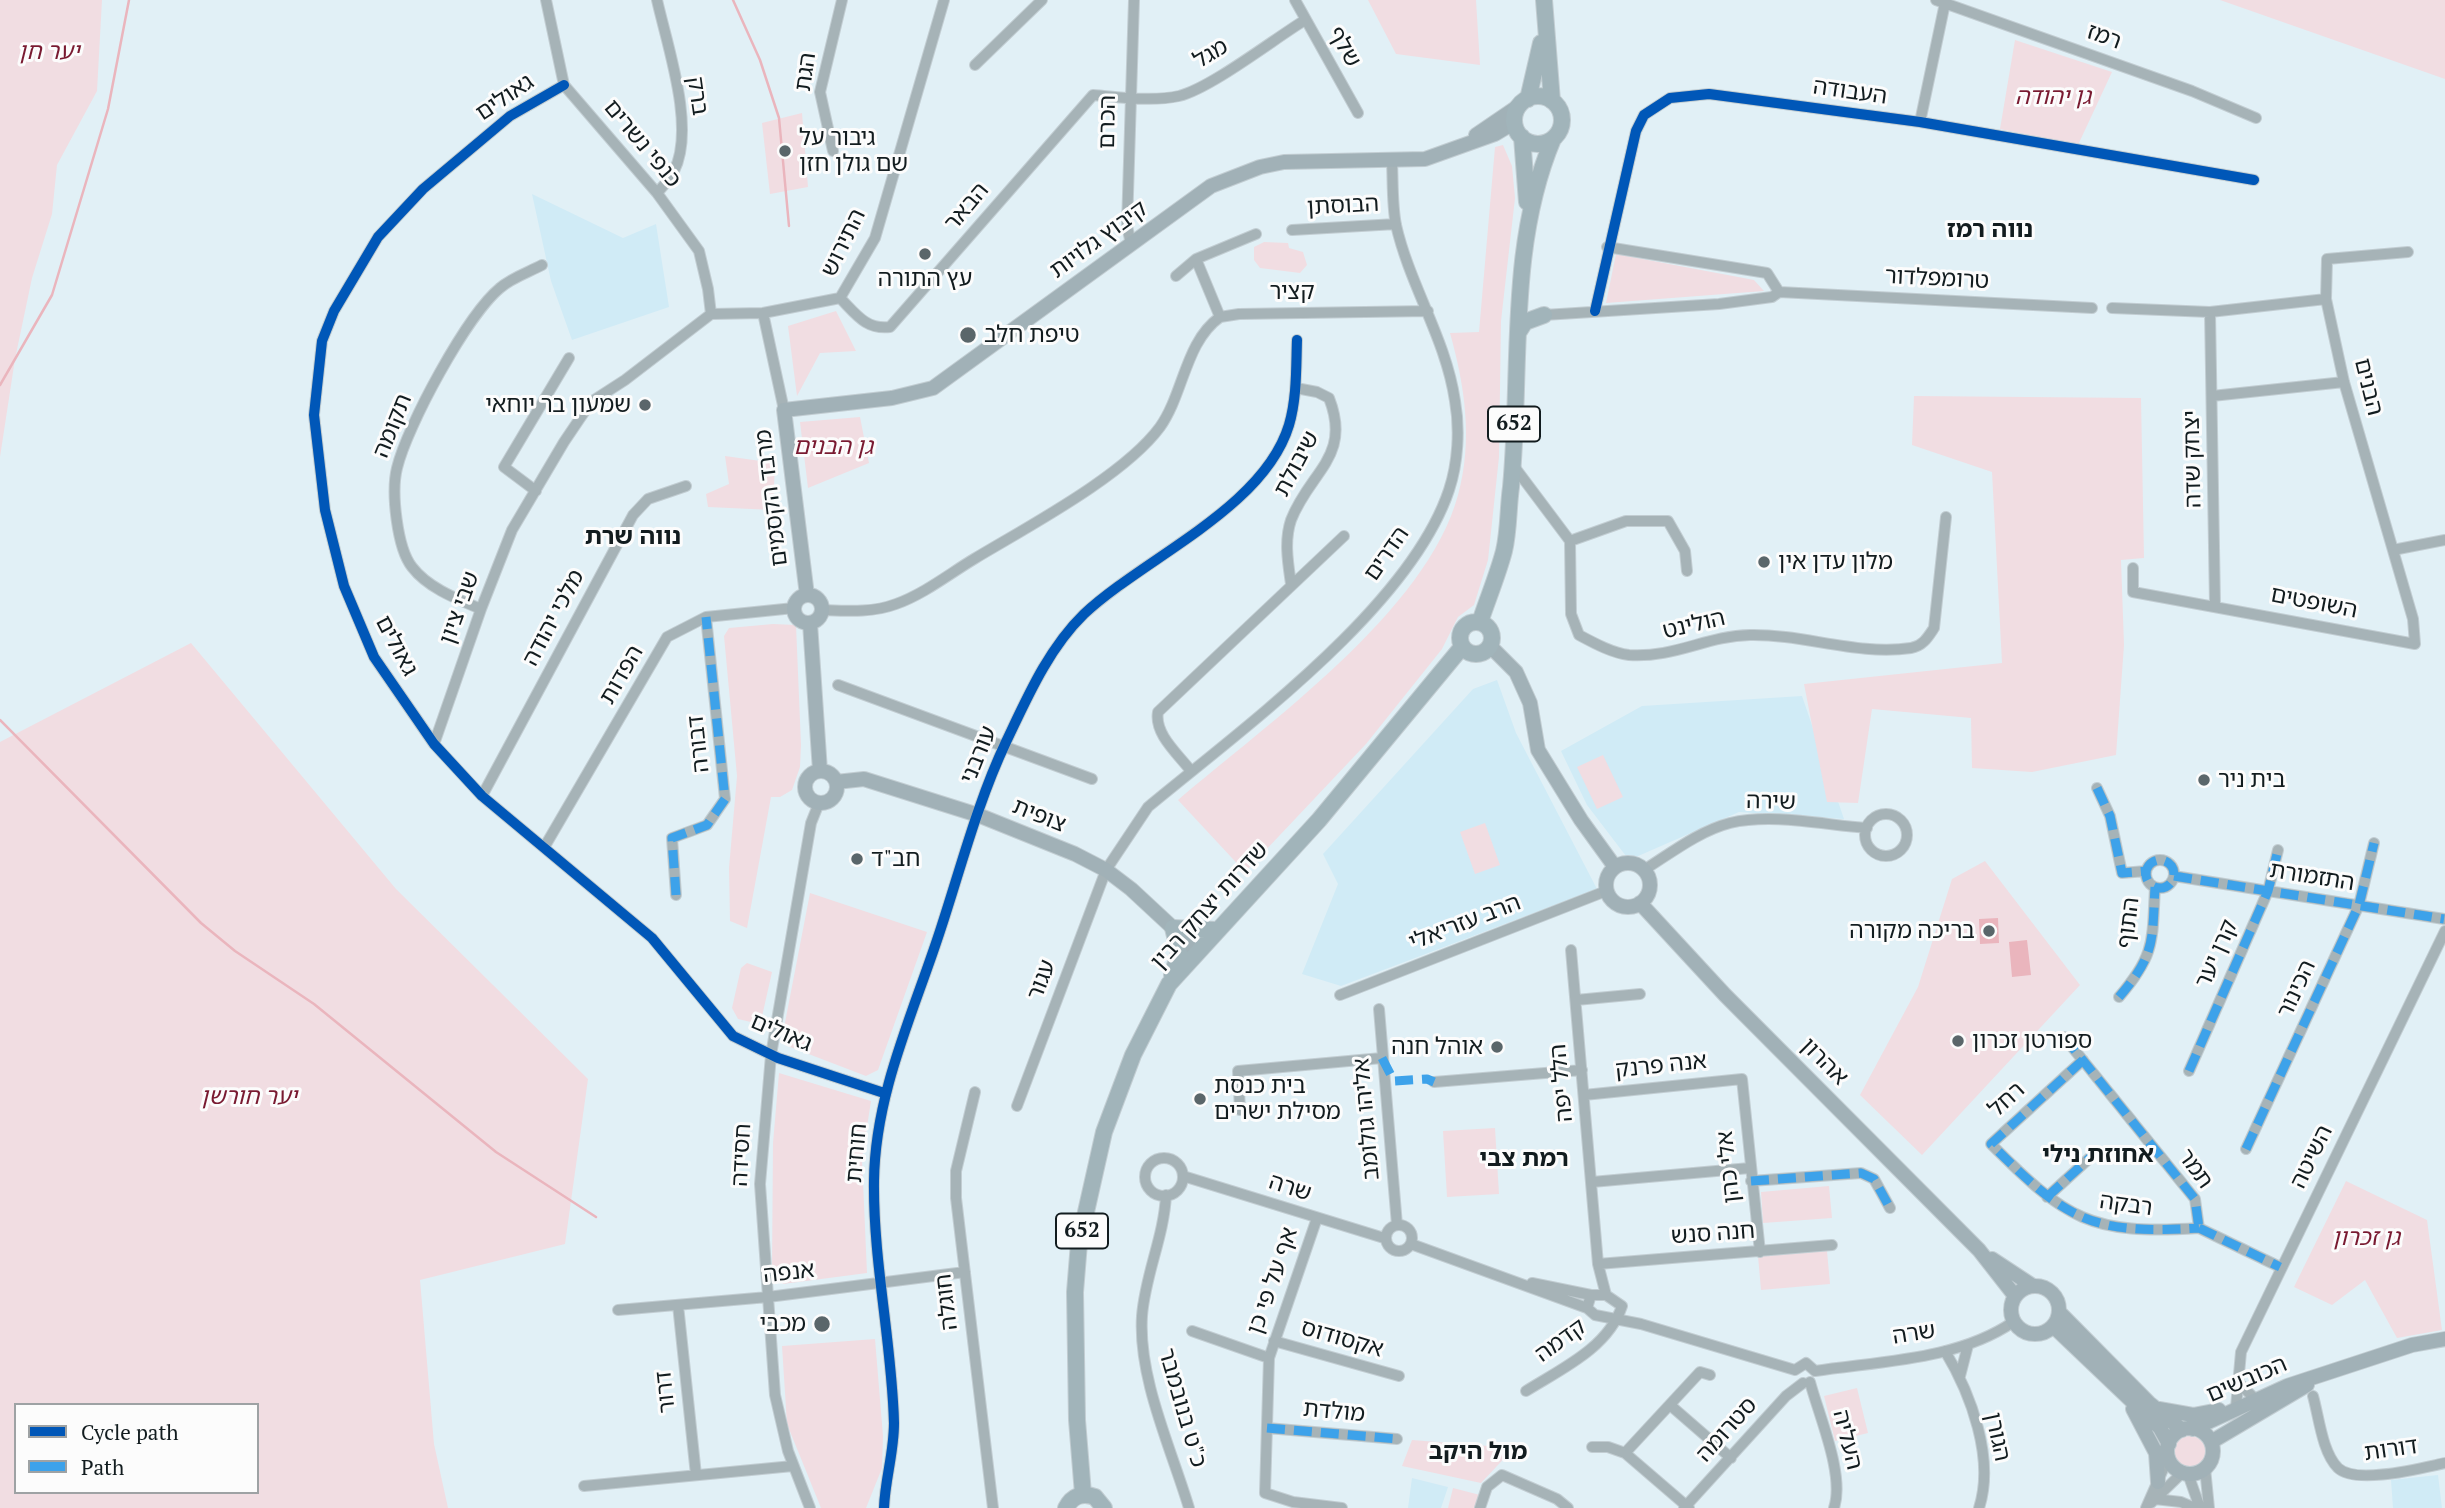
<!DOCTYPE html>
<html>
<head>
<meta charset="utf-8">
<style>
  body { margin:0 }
  #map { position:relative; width:2445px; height:1508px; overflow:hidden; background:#e1f0f6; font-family:"PT Serif",serif }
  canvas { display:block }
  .legend { position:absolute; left:14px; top:1403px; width:245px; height:91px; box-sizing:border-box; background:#fcfcfc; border:2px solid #9ea2a4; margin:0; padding:9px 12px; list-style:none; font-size:21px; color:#121c1f }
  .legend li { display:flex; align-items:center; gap:14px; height:35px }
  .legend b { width:35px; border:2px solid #9ea2a4 }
</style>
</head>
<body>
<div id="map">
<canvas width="2445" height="1508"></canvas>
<ul class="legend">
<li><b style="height:9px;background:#0057b8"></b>Cycle path</li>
<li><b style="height:9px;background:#3da2ea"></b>Path</li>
</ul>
</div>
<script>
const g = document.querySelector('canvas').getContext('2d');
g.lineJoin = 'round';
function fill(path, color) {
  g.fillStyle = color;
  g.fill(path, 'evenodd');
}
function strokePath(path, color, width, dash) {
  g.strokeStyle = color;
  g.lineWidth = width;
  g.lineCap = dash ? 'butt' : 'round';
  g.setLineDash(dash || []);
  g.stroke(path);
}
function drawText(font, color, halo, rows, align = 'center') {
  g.font = font + ' "PT Serif","Noto Sans Hebrew",serif';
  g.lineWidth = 6;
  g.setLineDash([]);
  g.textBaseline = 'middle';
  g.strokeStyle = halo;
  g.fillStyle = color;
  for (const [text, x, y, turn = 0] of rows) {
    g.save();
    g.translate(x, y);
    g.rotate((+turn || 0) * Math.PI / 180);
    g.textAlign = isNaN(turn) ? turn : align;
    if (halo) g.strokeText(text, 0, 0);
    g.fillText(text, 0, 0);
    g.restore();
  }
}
const built = new Path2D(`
  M532,194L623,238L656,224L669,307L572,340L551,281Z
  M1497,680L1516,733L1597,889L1341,986L1302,974L1338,884L1323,854L1473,689Z
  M1802,696L1844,819L1739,812L1629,860L1587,805L1561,751L1642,706Z
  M2438,1475L2442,1508H2393L2391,1480Z
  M1412,1478L1448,1487L1441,1508H1408Z`);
const green = new Path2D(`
  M0,0H102L97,91L57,165L52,214L32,278L15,359L0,457Z
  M1368,0H1476L1480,65L1396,54Z
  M2220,0H2445V79Z
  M2015,40L2112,72L2078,145L2000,129Z
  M802,113L808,187L770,194L762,123Z
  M1503,145L1512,166L1515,198L1501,321L1499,457L1488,560L1474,605L1458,617L1442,649L1366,744L1245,872L1178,800C1267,724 1427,611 1458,495C1473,440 1465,387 1450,333L1479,332L1495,147Z
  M1264,242L1288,243L1289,248L1303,252L1307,265L1300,273L1260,268L1254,260V247Z
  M1616,254L1754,280L1764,291L1606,303Z
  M836,311L856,351L820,353L797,396L788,326Z
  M1914,396L2141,398L2144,558L2121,560L2124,645L2116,755L2032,772L1972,768L1971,718L1872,709L1858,803L1827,802L1804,684L2002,663L1992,472L1912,445Z
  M860,417L869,463L808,488L800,422Z
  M725,456L775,463L773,510L708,507L706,494L729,484Z
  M773,624L796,625L801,745L800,767L792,790L780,797H771L747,928L730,921L729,868L737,776L724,636L729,628Z
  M191,643L396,889L588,1079L565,1244L420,1280L434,1444L448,1508H0V742ZM16,1405H257V1492H16Z
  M1603,755L1623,797L1597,809L1577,767Z
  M1485,823L1500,865L1475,874L1460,832Z
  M1985,861L2080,985L1922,1155L1860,1095L1918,987L1952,879Z
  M810,893L927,932L878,1070L866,1076L785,1045L783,1033Z
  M747,963L772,972L761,1021L755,1023L738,1019L732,1008L741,968Z
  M779,1073L871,1101L862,1159L867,1273L783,1284L772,1268L773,1143Z
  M1495,1128L1499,1194L1447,1197L1443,1131Z
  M2346,1181L2427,1220L2442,1330L2397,1338L2365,1280L2332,1305L2294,1287Z
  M1829,1186L1832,1218L1763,1223L1761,1192Z
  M1827,1251L1830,1284L1761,1290L1758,1256Z
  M875,1339L883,1436L882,1468L866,1508H821L787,1424L782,1346Z
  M1857,1388L1868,1433L1835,1441L1824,1396Z
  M2174 1452a16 16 0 1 1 32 0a16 16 0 1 1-32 0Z
  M1412,1440L1514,1448L1481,1483L1402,1466Z
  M1453,1488L1480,1495L1476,1508H1448Z`);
const water = new Path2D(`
  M1998,918L1999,943L1980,944L1979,919Z
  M2027,940L2031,975L2012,977L2009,942Z`);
const stream = new Path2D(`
  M733,0L760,60L779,118L789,226
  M0,385L52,295L108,109L129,0
  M0,720L201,923L235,951L314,1004L496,1152L596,1217`);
const street = new Path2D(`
  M546,0L564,85L657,193L699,251L708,289L711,314
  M1295,0L1358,113
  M1936,0L2192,91L2256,118
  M975,65L1042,0
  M564,85L510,116L423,189L378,237L334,311L322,341L314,415L325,510L344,586L374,657L434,744L482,796L652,938L733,1036L778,1058L884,1093
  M1920,122L1945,3
  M833,151L820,92L842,0
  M657,193C663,186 670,179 674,171C696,128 667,45 657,0
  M1292,230L1396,224
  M1131,244L1127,226L1134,0
  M1607,247L1767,273L1779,292
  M1196,259L1220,317L1239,314L1428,311
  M1176,276L1196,259L1256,234
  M840,298C856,314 866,330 890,327L1093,95C1120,97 1152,102 1179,96C1211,88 1274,39 1305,20
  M2112,308L2210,312L2326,299
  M1595,311L1636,131L1644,115L1670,98L1709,94L1920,122L2254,180
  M2210,312L2215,605
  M763,313L784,410
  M711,314L763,313L840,298L875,238L944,0
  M1544,315L1719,304L1772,297L1779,292L2092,308
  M2212,396L2344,382
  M1513,465L1570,541L1571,614L1579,635C1594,643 1612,653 1629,655C1675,658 1706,636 1750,635C1804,634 1858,656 1911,648C1923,646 1928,637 1934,628L1946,517
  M536,491L504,467L569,358
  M1570,541L1626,521H1668L1685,551L1687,571
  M2393,550L2445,540
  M2133,568V592L2415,644L2413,619L2344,382L2326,299L2327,259L2408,252
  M1291,584C1288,563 1284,541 1291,520C1310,471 1352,457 1329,398L1317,392L1296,388
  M481,609C457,599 428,588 412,567C397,548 391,492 397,468C407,426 467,315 500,288C511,278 529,272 542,265
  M822,610C847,611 872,613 896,604C924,594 949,574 974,559C1027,527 1124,476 1160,427C1184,393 1185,342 1220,317
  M838,685L1092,779
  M434,744L481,609L512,530L564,442L591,402L625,380L711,314
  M1191,771C1178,754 1154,734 1158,712L1344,536
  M2097,788L2110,816L2122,873L2146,871
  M482,796L633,515L648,499L686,486
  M1865 835a21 21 0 1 1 42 0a21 21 0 1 1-42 0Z
  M545,846L667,637L706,617L794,608
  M2146 874a14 14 0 1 1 28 0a14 14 0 1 1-28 0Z
  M1644,870C1671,853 1699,831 1730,823C1773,813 1824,825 1867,828
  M2174,876L2444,919
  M676,895L672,838L707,825L725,799L706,617
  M1571,950L1598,1264L1606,1295
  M1340,995L1606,891
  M2119,997C2156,954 2152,941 2155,887
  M1576,1000L1640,994
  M1379,1009L1397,1225
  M2064,1037L2195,1199L2199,1228
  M2083,1060L1991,1144C2067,1220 2090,1235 2199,1228
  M2189,1071L2268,891L2278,850
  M1434,1082L1582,1070
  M975,1092L956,1171V1198L993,1508
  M1584,1095L1742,1079L1760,1252
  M1017,1106L1106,870L1148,807C1242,729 1410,607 1449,490C1458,463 1460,429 1455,401C1446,339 1410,286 1396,225C1392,205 1393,182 1392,162
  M1240,1110L1238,1071L1382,1058
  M2246,1149L2359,905L2374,843
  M1145 1177a19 19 0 1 1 38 0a19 19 0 1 1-38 0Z
  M1183,1176L1384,1238
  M1751,1181L1861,1173L1874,1179L1890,1208
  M1592,1182L1750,1168
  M1166,1195C1164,1237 1145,1275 1142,1316C1138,1378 1171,1448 1189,1508
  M2047,1197L2094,1154
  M1317,1218L1269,1358L1265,1493L1293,1502L1342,1508
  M1386 1238a13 13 0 1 1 26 0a13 13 0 1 1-26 0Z
  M2199,1228L2280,1267
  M1411,1244L1587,1308L1595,1315L1641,1324L1795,1370
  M1598,1264L1832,1245
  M1532,1283L1591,1295
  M678,1305L696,1475
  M618,1310L768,1297L965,1272
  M1192,1331L1269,1358
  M1274,1341L1399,1376
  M1945,1351C1971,1394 1995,1459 1979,1508
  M1795,1370L1806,1363L1815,1371
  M1815,1371C1880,1361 1958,1360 2013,1322
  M1960,1376L1968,1345
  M2237,1381L2255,1399
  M1810,1382C1819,1416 1845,1475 1834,1508
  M1526,1391C1561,1369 1608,1348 1622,1306L1606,1295H1591L1587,1308
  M2313,1396C2319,1417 2322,1452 2338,1468C2356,1485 2421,1468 2445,1463
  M1670,1405L1731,1458
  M2236,1407L2241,1352L2445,931
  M1267,1428L1397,1439
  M1592,1447H1608L1625,1453L1689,1508
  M1625,1453L1700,1372L1710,1375
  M2205,1468L2209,1508
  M2188,1474L2200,1508
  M584,1486L793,1466
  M2155,1499L2181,1502L2195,1508
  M2151,1503L2182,1473
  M810,1508L788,1451L775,1395L760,1184L771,1055L811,823L819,803
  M884,1508C885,1479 894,1453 894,1423C892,1343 873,1262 874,1181C875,1092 914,1012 941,928C961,867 978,801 1006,742C1027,698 1048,649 1084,614C1145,557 1264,508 1289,425C1297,398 1296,368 1297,340
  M1480,1508L1487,1487L1502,1475L1557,1499L1568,1508
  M1684,1508L1786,1396L1803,1383
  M2146,1508L2168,1458`);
const secondary = new Path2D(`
  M1476,135L1520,105
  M807,595L784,410L892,398L933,388L1211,186L1260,167L1284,162L1425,159L1495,134L1515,122
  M794 609a14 14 0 1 1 28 0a14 14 0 1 1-28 0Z
  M810,623L820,771
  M1490,646L1516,672L1530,703L1538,750L1581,820L1615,867
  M805 787a16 16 0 1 1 32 0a16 16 0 1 1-32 0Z
  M836,782L864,779L978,815L1075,854L1106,870L1131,889L1173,928L1195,953
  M1606 885a22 22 0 1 1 44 0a22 22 0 1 1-44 0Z
  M1640,903L1725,995L1979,1250L2015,1296
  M1992,1259L2033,1286
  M2011 1310a24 24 0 1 1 48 0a24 24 0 1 1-48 0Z
  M2059,1312L2149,1403L2182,1430
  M2053,1326L2160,1428L2169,1444
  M2133,1409L2156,1453L2158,1482
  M2159,1409L2193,1415L2219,1410
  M2167 1451a23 23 0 1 1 46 0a23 23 0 1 1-46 0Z
  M2193,1429L2287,1386L2412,1345L2445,1339
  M2211,1442L2307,1385`);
const primary = new Path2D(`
  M1544,0L1552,101
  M1514 120a24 24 0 1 1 48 0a24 24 0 1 1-48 0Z
  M1528,99L1541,43
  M1522,137L1527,202
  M1518,333L1525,322L1544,315
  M1460 638a16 16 0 1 1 32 0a16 16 0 1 1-32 0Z
  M1480,622C1488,598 1498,574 1504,551C1509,530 1508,508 1511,487C1522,371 1507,248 1553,139
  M1172,975L1179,953L1173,928L1216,930
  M1083,1494L1077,1420L1075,1292L1079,1243L1104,1132L1133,1055L1169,984L1319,820L1462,647
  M1066,1508C1072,1496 1082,1492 1095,1497L1104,1508`);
const quiet = new Path2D(`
  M2097,788L2110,816L2122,873L2146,871
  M2146 874a14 14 0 1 1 28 0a14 14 0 1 1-28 0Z
  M2174,876L2444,919
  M676,895L672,838L707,825L725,799L706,617
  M2119,997C2156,954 2152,941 2155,887
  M2064,1037L2195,1199L2199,1228
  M1382,1058L1394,1081L1427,1079L1434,1082
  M2083,1060L1991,1144C2067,1220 2090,1235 2199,1228
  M2189,1071L2268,891L2278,850
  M2246,1149L2359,905L2374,843
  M1751,1181L1861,1173L1874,1179L1890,1208
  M2047,1197L2094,1154
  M2199,1228L2280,1267
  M1267,1428L1397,1439`);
const cycleway = new Path2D(`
  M564,85L510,116L423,189L378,237L334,311L322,341L314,415L325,510L344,586L374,657L434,744L482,796L652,938L733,1036L778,1058L884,1093
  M1595,311L1636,131L1644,115L1670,98L1709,94L1920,122L2254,180
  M884,1508C885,1479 894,1453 894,1423C892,1343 873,1262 874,1181C875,1092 914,1012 941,928C961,867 978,801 1006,742C1027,698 1048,649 1084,614C1145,557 1264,508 1289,425C1297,398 1296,368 1297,340`);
const markers = [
  [785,151,7,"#5a666a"],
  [925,254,7,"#5a666a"],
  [968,335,9,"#5a666a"],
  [645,405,7,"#5a666a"],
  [1764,562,7,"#5a666a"],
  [2204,780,7,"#5a666a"],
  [857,859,7,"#5a666a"],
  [1989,931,7,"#5a666a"],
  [1958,1041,7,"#5a666a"],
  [1497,1047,7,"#5a666a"],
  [1200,1099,7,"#5a666a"],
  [822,1324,9,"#5a666a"]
];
const shields = [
  [1514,424,52],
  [1082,1231,52]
];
const shieldNames = [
  ["652",1514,424],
  ["652",1082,1231]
];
const streetNames = [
  ["רמז",2104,37,20],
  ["שלף",1344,47,61],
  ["מגל",1211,54,-31],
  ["הגת",806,72,-82],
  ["העבודה",1850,92,8],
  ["ברק",697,96,82],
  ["גאולים",505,98,-34],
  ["הכרם",1108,122,-89],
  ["כנפי נשרים",642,144,50],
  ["הבוסתן",1343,206,-3],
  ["הבאר",967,207,-50],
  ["קיבוץ גלויות",1099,240,-36],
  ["התירוש",844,243,-64],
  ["טרומפלדור",1937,279,3],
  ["קציר",1292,292],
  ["הבנים",2368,387,76],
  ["תקומה",393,426,-68],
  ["יצחק שדה",2193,459,-91],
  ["שיבולת",1297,464,-62],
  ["מרבד הקסמים",772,498,-97],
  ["הדרים",1387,554,-55],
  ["השופטים",2314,603,11],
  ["שבי ציון",460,608,-70],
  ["מלכי יהודה",554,618,-62],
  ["הולינט",1694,625,-13],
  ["גאולים",396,646,62],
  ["הפדות",622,675,-60],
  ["דבורה",699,744,-96],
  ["עורבני",979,755,-68],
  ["שירה",1771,802,1],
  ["צופית",1039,816,22],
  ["התזמורת",2312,877,9],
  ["שדרות יצחק רבין",1210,906,-48],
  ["הרב עזריאלי",1465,923,-21],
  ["התוף",2129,923,-83],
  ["קרן יער",2217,954,-66],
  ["עגור",1042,980,-69],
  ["הכינור",2297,989,-65],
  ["גאולים",781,1033,23],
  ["אהרון",1824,1062,45],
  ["אנה פרנק",1661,1066,-6],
  ["הלל יפה",1562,1083,-95],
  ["רחל",2007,1100,-42],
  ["אליהו גולומב",1367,1119,-95],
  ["חוחית",857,1153,-85],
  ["חסידה",742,1155,-87],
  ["השיטה",2312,1157,-64],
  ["אלי כהן",1729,1167,-96],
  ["תמר",2195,1169,54],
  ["שרה",1290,1188,18],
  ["רבקה",2126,1205,8],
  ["חנה סנש",1713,1234,-4],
  ["אנפה",789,1273,-6],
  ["אף על פי כן",1273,1281,-71],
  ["חוגלה",947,1302,-97],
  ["שרה",1914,1334,-9],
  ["אקסודוס",1342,1339,16],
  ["קדמה",1561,1341,-36],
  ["הכובשים",2247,1380,-23],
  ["דרור",666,1392,-96],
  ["כ\"ט בנובמבר",1182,1408,74],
  ["מולדת",1334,1412,5],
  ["סטרומה",1727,1430,-48],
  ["הגורן",1997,1437,78],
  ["העליה",1847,1440,76],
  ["דורות",2391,1450,-8]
];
const parkNames = [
  ["יער חן",49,52],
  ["גן יהודה",2053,97],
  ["גן הבנים",833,447],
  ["יער חורשן",249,1097],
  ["גן זכרון",2366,1238]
];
const poiNames = [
  ["גיבור על",799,138],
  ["שם גולן חזן",799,164],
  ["עץ התורה",925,279,"center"],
  ["טיפת חלב",984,335],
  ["שמעון בר יוחאי",631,405,"right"],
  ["מלון עדן אין",1778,562],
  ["בית ניר",2218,780],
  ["חב\"ד",871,859],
  ["בריכה מקורה",1975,931,"right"],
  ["ספורטן זכרון",1972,1041],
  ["אוהל חנה",1483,1047,"right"],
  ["בית כנסת",1214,1086],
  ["מסילת ישרים",1214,1112],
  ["מכבי",806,1324,"right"]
];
const neighbourhoodNames = [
  ["נווה רמז",1990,230],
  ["נווה שרת",633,537],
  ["אחוזת נילי",2098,1155],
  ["רמת צבי",1524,1159],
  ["מול היקב",1478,1452]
];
fill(built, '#d0ebf6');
fill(green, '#f1dde2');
fill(water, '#eab5bd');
strokePath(stream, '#eab5bd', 2.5);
strokePath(street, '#c2cdd2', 12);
strokePath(secondary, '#c2cdd2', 16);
strokePath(primary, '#c2cdd2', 18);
strokePath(street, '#a6b3b7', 10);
strokePath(secondary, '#a1b1b7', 14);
strokePath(primary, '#a1b4ba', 16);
strokePath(quiet, '#3da2ea', 9, [18, 9]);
strokePath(cycleway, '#0057b8', 10);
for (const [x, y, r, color] of markers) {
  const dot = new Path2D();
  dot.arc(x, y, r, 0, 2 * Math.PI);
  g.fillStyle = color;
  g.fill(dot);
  strokePath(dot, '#fcfcfc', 2.5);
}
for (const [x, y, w] of shields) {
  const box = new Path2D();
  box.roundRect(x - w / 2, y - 17.5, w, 35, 5);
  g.fillStyle = '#fcfcfc';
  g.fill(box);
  strokePath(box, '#121c1f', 2);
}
drawText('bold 21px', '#121c1f', null, shieldNames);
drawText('23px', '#121c1f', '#fcfcfc', streetNames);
drawText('italic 23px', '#791a31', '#fcfcfc', parkNames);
drawText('23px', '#121c1f', '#fcfcfc', poiNames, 'left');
drawText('bold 24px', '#121c1f', '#fcfcfc', neighbourhoodNames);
</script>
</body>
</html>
